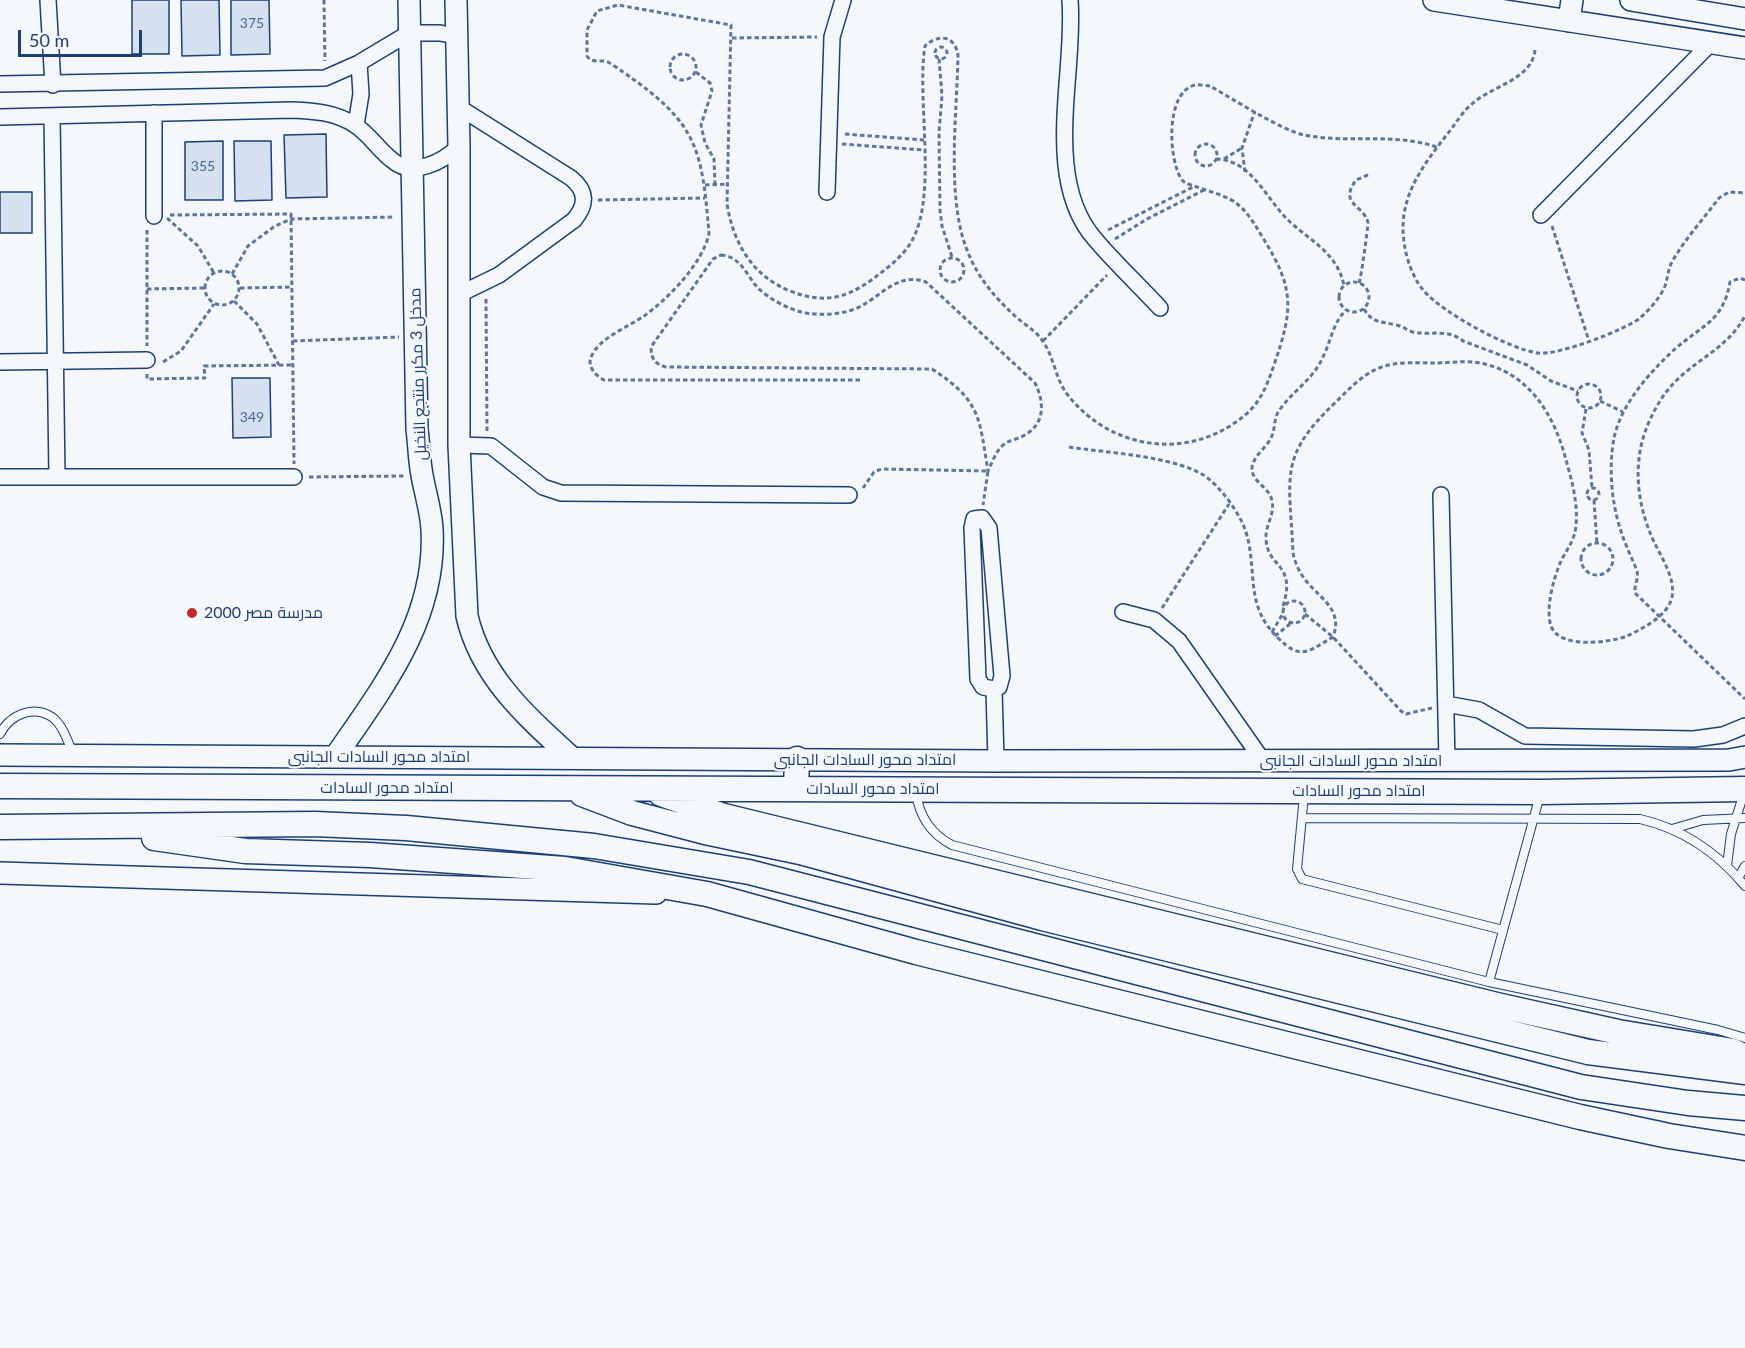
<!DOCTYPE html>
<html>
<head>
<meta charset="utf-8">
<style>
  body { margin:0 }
  #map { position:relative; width:1745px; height:1348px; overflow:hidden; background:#f4f7fb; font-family:Lato,sans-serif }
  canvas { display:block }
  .scale { position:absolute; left:18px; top:30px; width:124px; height:27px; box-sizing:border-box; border:3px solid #1d3f73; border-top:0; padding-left:8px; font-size:18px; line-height:21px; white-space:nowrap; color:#1d3f73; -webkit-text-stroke:4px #f4f7fb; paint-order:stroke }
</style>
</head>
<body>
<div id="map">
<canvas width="1745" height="1348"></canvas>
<div class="scale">50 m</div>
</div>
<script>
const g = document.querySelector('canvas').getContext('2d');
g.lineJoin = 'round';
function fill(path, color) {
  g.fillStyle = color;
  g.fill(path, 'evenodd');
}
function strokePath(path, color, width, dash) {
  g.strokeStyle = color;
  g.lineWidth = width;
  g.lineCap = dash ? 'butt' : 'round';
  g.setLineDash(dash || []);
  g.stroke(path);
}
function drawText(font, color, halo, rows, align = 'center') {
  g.font = font + ' Lato,Cairo,sans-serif';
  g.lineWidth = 4.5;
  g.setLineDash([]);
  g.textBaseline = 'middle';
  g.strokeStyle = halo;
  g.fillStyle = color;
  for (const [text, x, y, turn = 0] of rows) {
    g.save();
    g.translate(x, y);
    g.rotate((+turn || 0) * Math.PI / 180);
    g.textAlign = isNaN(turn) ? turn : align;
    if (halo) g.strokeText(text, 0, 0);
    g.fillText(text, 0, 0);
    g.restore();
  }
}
const building = new Path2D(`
  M132,0H169V54H132Z
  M181,0H219L220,55L182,56Z
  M231,0H269L270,54L231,55Z
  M326,134L327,197L286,198L284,135Z
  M223,141V200H185V142Z
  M234,141H271L272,200L235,201Z
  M0,192H32V233H0Z
  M232,378H270L271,437L233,438Z`);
const path = new Path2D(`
  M324,0L325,61
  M732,38L817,37
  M935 53a6 6 0 1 1 12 0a6 6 0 1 1-12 0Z
  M1535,50C1532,80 1491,86 1472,104C1464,110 1458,120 1452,128C1429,158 1403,188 1403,228C1403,248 1410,275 1424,291C1443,313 1509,349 1538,353C1557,356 1625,330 1640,318C1650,309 1660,298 1665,286C1668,277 1668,268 1673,260C1686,238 1704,218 1719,198L1729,192L1745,193
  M670 67a13 13 0 1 1 26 0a13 13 0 1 1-26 0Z
  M939,59L942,96L939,132L940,210L942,226L952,257
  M696,72L710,83L712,91L701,125L705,143L714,159L715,185
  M845,134L924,140
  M842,144L924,150
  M1195 155a11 11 0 1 1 22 0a11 11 0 1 1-22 0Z
  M1216,159C1252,160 1266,199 1288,220C1310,241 1338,253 1344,286
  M1224,159L1242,148
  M1245,172L1242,148L1255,111
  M705,185L729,184
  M598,200L705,198
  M170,215L291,214L294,464
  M167,218L198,246L214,273
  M1552,226L1589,341
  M147,230V346
  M1108,230L1193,187
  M1115,239L1147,219L1206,189
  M721,255C740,256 746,274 757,287C769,299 789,310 806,313C821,315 837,315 852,310C879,301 894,271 926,282L1035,383C1045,403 1045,425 1023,436C1016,440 1008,440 1002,446C995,453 992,463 988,471C979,417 981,401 932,369L666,367C655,364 651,359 651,347L713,259Z
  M940 270a12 12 0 1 1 24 0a12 12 0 1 1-24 0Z
  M205 288a17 17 0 1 1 34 0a17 17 0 1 1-34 0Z
  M232,274L248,246L275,226L291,219L395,217
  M1745,280L1740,278L1730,282C1723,322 1702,325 1675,349C1650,372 1621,404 1614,438C1608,470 1612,508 1623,537C1627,549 1633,560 1637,571C1639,579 1634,585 1635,593L1745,699
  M1339 297a15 15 0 1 1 30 0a15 15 0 1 1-30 0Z
  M1359,283C1361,279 1368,227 1368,223C1364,204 1338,205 1356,180L1370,174
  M240,288L292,287
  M147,289L204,288
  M486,299L487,431
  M234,301L257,324L279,365
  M1364,309C1373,324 1381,321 1396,325C1402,326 1407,330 1413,332C1432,336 1447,328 1463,341L1527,365L1551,381L1578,391
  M293,341L399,337
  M1043,341L1107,275
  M163,362L181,351L214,304
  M147,374V379L205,378L204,366L293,365
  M860,380H604C595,375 586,366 592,355C601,337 628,327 644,316C669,298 702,264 709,234C702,147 697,123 623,72C619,69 613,65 608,62C600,59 592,64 587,56V30L597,11L618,5L731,25L727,204C733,242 752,276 790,291C821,303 843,300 870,281C885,270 900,259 910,244C939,199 916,100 925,46C939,33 955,36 958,55C957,111 948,181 962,235C972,270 989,292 1016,317C1024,324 1036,331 1042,340C1054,356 1055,378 1067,394C1111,451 1189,461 1244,416C1261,402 1267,385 1274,365C1293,310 1295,289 1263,238C1255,225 1248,212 1236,203C1224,193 1186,186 1182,180C1168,160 1165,92 1195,85C1199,84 1206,86 1210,86C1233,99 1281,130 1304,135C1350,144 1391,132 1437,147
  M1577 396a12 12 0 1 1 24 0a12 12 0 1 1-24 0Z
  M1600,401L1623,412
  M1586,409L1582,433L1589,450L1592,488
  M1069,447C1106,453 1183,456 1210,480C1224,492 1240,514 1246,532C1258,572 1244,605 1278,638C1301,661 1309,651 1333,637C1343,610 1322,600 1307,582C1300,574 1295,563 1293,553C1290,478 1277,457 1336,402C1349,389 1362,375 1379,368C1396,361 1416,363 1434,363C1447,363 1461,361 1473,362C1526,368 1554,413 1566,460C1572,481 1578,503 1576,525C1575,540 1567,549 1561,561C1554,577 1545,608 1551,626C1559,649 1609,643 1627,636C1642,629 1668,616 1672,597C1676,576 1658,553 1651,535C1641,511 1636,485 1639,459C1641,434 1656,402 1673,384C1696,359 1727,349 1745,316
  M309,477L404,476
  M863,488L874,472L881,469L988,471L983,505
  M1587 494a6 6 0 1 1 12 0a6 6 0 1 1-12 0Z
  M1594,500L1597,544
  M1581 559a16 16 0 1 1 32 0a16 16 0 1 1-32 0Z
  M1283 612a11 11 0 1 1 22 0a11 11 0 1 1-22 0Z
  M1283,606C1297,563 1267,568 1266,539C1265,523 1278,512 1270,495C1265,486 1252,480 1252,469C1252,457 1266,448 1271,438C1276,428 1273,417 1281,408C1294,390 1312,380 1322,359C1331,342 1332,324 1346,310
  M1162,608L1229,504
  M1305,614L1333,637L1401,711L1406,714L1432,708
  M1272,632L1282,615
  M1275,636L1290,624`);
const lane = new Path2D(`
  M0,734C9,716 32,704 52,717C63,725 68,742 73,754
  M916,792C919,816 931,834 952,845L1489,982L1718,1030L1745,1038
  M1304,795L1297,869L1302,879L1503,930
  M1302,818L1640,819C1683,829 1717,852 1745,886
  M1672,829L1703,820L1745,818
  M1727,866L1731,834L1744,793
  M1738,878L1745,866
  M1489,982L1540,795`);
const street = new Path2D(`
  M48,0L53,85
  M1070,0C1076,72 1042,177 1094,238C1114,262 1138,284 1160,308
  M0,84L325,78L359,63L409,33H440L456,36
  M457,106L571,178C587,191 587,205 574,220L499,275L460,294
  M154,113V216
  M52,116L57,477
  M0,117L292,110C314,111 335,112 355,125C369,134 379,150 392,160C412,178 443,162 459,146
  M356,125L361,94L359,63
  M827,192L832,37L843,0
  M1541,215L1712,42
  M0,362L147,360
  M459,445L491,446L543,487L561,493L849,495
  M0,477H294
  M1441,495L1447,761
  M982,518L989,528L1002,676L999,687L994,689L983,687L978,679L972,528L974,519Z
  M1123,612L1154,620L1179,641L1263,761
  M994,689L996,761
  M1446,704L1479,710L1525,736L1694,739L1723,735L1745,726`);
const secondary = new Path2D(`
  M456,0L459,146V445L467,616C481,677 527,717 572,758
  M1434,0L1745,48
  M1631,0L1745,19
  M1569,21L1572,0
  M0,755L996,761L1729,760L1745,757
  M335,757C383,687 437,619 432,529C431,510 425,493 422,475C419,460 419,444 417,429L409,0
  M0,873L656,893`);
const primary = new Path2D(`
  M0,786L1541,792L1745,789
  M796,789L797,759
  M582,794L632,813L705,832L800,852L1042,918L1588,1052L1745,1072
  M661,794L724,816L1501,1006L1618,1032L1733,1051L1745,1057
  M0,827L315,824L406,828L594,846L749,872L1581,1087L1688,1103L1745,1108
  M154,838L245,851L370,855L565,869L707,894L916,952L1580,1117L1669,1136L1745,1148`);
const markers = [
  [192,613,6,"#c62828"]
];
const numberNames = [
  ["375",252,23],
  ["355",203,166],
  ["349",252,417]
];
const streetNames = [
  ["مدخل 3 مكرر منتجع النخيل",418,374,-92],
  ["امتداد محور السادات الجانبى",379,757],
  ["امتداد محور السادات الجانبى",865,760],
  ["امتداد محور السادات الجانبى",1351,761],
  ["امتداد محور السادات",387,788],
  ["امتداد محور السادات",873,789],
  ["امتداد محور السادات",1359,791]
];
const poiNames = [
  ["مدرسة مصر 2000",204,613]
];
fill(building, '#d5e0f0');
strokePath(building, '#1d3f73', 1.5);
strokePath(lane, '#1d3f73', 10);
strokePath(street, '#1d3f73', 18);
strokePath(secondary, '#1d3f73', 24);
strokePath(primary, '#1d3f73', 27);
strokePath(path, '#5e769c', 3, [4.5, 3]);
strokePath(lane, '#f4f7fb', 8);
strokePath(street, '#f4f7fb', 15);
strokePath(secondary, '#f4f7fb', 21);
strokePath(primary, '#f4f7fb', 24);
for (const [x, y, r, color] of markers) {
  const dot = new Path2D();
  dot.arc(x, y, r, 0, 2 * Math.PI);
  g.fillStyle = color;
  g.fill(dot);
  strokePath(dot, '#f4f7fb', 2);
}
drawText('14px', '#4b6792', null, numberNames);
drawText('16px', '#1d3f73', '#f4f7fb', streetNames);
drawText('16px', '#1d3f73', '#f4f7fb', poiNames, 'left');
</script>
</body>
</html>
